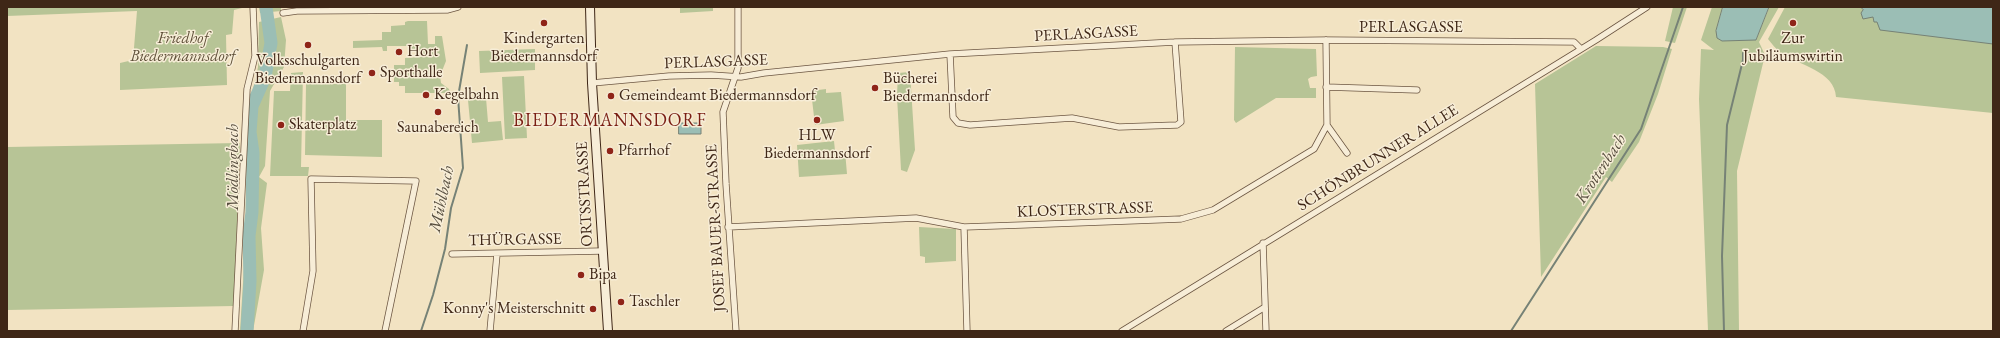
<!DOCTYPE html>
<html>
<head>
<meta charset="utf-8">
<style>
  body { margin:0 }
  #map { position:relative; width:2000px; height:338px; overflow:hidden; background:#f2e3c2; font-family:"EB Garamond",serif }
  canvas { display:block }
  .frame { position:absolute; inset:0; border:8px solid #3f2717; pointer-events:none }
</style>
</head>
<body>
<div id="map">
<canvas width="2000" height="338"></canvas>
<div class="frame"></div>
</div>
<script>
const g = document.querySelector('canvas').getContext('2d');
g.lineJoin = 'round';
function fill(path, color) {
  g.fillStyle = color;
  g.fill(path, 'evenodd');
}
function strokePath(path, color, width, dash) {
  g.strokeStyle = color;
  g.lineWidth = width;
  g.lineCap = dash ? 'butt' : 'round';
  g.setLineDash(dash || []);
  g.stroke(path);
}
function drawText(font, color, halo, rows, align = 'center') {
  g.font = font + ' "EB Garamond",serif';
  g.lineWidth = 3;
  g.setLineDash([]);
  g.textBaseline = 'middle';
  g.strokeStyle = halo;
  g.fillStyle = color;
  for (const [text, x, y, turn = 0] of rows) {
    g.save();
    g.translate(x, y);
    g.rotate((+turn || 0) * Math.PI / 180);
    g.textAlign = isNaN(turn) ? turn : align;
    if (halo) g.strokeText(text, 0, 0);
    g.fillText(text, 0, 0);
    g.restore();
  }
}
const green = new Path2D(`
  M7,7H246L234,10L232,34L226,35L227,85L120,90V63L133,60L137,11L7,16Z
  M259,7H281V11L260,13Z
  M680,7H713V11L680,13Z
  M1673,7H1687L1675,43L1665,41Z
  M1712,7H1723L1716,31L1756,40L1769,8L1779,7L1759,42L1765,55L1737,171L1739,331H1708L1699,99L1701,49L1714,50L1701,40Z
  M1785,7H1993V113L1836,97C1835,71 1798,65 1781,53C1776,49 1772,44 1768,39Z
  M281,17L286,40L284,67L270,91L265,166L259,177L267,183L261,228L264,270L253,331H240L245,251L249,107L258,67L259,22Z
  M408,21H427L428,44H435V36H442L446,61L440,76L441,83L449,89L450,93H405V86H399V82H394V65H405V58L422,57V51H411V46H387V51H383L382,47L353,48V41L382,40V32H391V26L405,25V22Z
  M1596,46L1663,47L1672,49L1658,94L1639,142L1612,182L1606,177L1541,277L1535,84Z
  M1235,47L1316,49L1317,76L1311,77L1308,79L1310,88H1316V98H1276L1236,123L1234,120Z
  M535,49V70L480,73L479,51Z
  M303,72L301,167H309L308,176H270L274,91H290L291,73Z
  M910,72L915,150L907,172L901,170L897,96L898,73Z
  M524,76L527,138L505,139L502,77Z
  M306,84H346V120H382V157L305,155Z
  M826,89V93L841,92L844,121L815,125L811,91Z
  M486,98L488,122L501,121L503,140L472,143L468,100Z
  M834,141L835,151H845L847,174L799,177L797,145Z
  M240,143L234,306L7,310V147Z
  M919,227L956,229V261L925,263V257L920,256Z`);
const water = new Path2D(`
  M1723,7H1769L1756,40L1722,41L1717,38L1716,31Z
  M1861,7H1993V44L1880,30L1877,22H1874L1873,17L1863,19L1861,13L1863,10Z
  M679,123H701V134H679Z`);
const stream = new Path2D(`
  M421,331L433,295L445,249L451,208L463,168L458,97L467,45
  M1511,331L1641,129L1683,7
  M1724,331L1722,256L1727,125L1743,60V53`);
const river = new Path2D(`
  M247,331L250,281L249,236L252,212L253,153L250,132L252,106L265,77L271,43L266,7`);
const street = new Path2D(`
  M283,13L297,11L447,10L458,7
  M950,54L953,117L958,123L970,125L1072,118L1119,127L1177,125L1181,122L1175,42
  M592,83L669,76L711,75L741,77L764,73L950,54L1175,42L1326,40L1574,42L1581,49
  M1326,87L1417,90
  M1327,125L1347,153
  M728,227L916,218L964,227L1022,225L1181,219L1213,210L1314,149L1327,125L1326,40
  M964,227L967,331
  M1263,243L1266,331
  M452,254L602,251
  M235,331L247,89L255,56L253,7
  M303,331L313,271L311,179L416,181L385,331
  M490,331L497,254
  M736,331L726,184L723,112L738,68V7
  M1122,331L1596,40L1647,7
  M1226,331L1265,307`);
const secondary = new Path2D(`
  M590,7L592,83L608,331`);
const markers = [
  [544,23,4,"#8f2418"],
  [1793,23,4,"#8f2418"],
  [308,45,4,"#8f2418"],
  [399,52,4,"#8f2418"],
  [372,73,4,"#8f2418"],
  [875,88,4,"#8f2418"],
  [426,95,4,"#8f2418"],
  [611,96,4,"#8f2418"],
  [438,112,4,"#8f2418"],
  [817,120,4,"#8f2418"],
  [281,125,4,"#8f2418"],
  [610,151,4,"#8f2418"],
  [581,275,4,"#8f2418"],
  [621,302,4,"#8f2418"],
  [593,309,4,"#8f2418"]
];
const streetNames = [
  ["PERLASGASSE",1411,28],
  ["PERLASGASSE",1086,34,-3],
  ["PERLASGASSE",716,62,-2],
  ["SCHÖNBRUNNER ALLEE",1378,158,-32],
  ["ORTSSTRASSE",585,194,-93],
  ["KLOSTERSTRASSE",1085,210,-2],
  ["JOSEF BAUER-STRASSE",716,228,-93],
  ["THÜRGASSE",515,240,-1]
];
const parkNames = [
  ["Friedhof",183,39],
  ["Biedermannsdorf",183,57]
];
const poiNames = [
  ["Kindergarten",544,39,"center"],
  ["Biedermannsdorf",544,57,"center"],
  ["Zur",1793,39,"center"],
  ["Jubiläumswirtin",1793,57,"center"],
  ["Hort",407,52],
  ["Volksschulgarten",308,61,"center"],
  ["Biedermannsdorf",308,79,"center"],
  ["Sporthalle",380,73],
  ["Bücherei",883,79],
  ["Biedermannsdorf",883,97],
  ["Kegelbahn",434,95],
  ["Gemeindeamt Biedermannsdorf",619,96],
  ["Skaterplatz",289,125],
  ["Saunabereich",438,128,"center"],
  ["HLW",817,136,"center"],
  ["Biedermannsdorf",817,154,"center"],
  ["Pfarrhof",618,151],
  ["Bipa",589,275],
  ["Taschler",629,302],
  ["Konny's Meisterschnitt",585,309,"right"]
];
const waterNames = [
  ["Mödlingbach",233,167,-90],
  ["Krottenbach",1601,169,-57],
  ["Mühlbach",442,199,-78]
];
const quarterNames = [
  ["BIEDERMANNSDORF",610,121]
];
fill(green, '#b7c496');
fill(water, '#9bbeb5');
strokePath(water, '#768276', 1);
strokePath(stream, '#768276', 2);
strokePath(river, '#9bbeb5', 13);
strokePath(street, '#6c5642', 7);
strokePath(secondary, '#3f2717', 10);
strokePath(street, '#f7edd7', 5.5);
strokePath(secondary, '#f7edd7', 8);
for (const [x, y, r, color] of markers) {
  const dot = new Path2D();
  dot.arc(x, y, r, 0, 2 * Math.PI);
  g.fillStyle = color;
  g.fill(dot);
  strokePath(dot, '#f7edd7', 1.5);
}
drawText('16px', '#3f2717', '#f7edd7', streetNames);
drawText('italic 16px', '#5d4e37', '#f7edd7', parkNames);
drawText('16px', '#3f2717', '#f7edd7', poiNames, 'left');
drawText('italic 17px', '#564d3e', '#f7edd7', waterNames);
g.letterSpacing = '1px';
drawText('18px', '#7a1f14', '#f7edd7', quarterNames);
g.letterSpacing = '0px';
</script>
</body>
</html>
